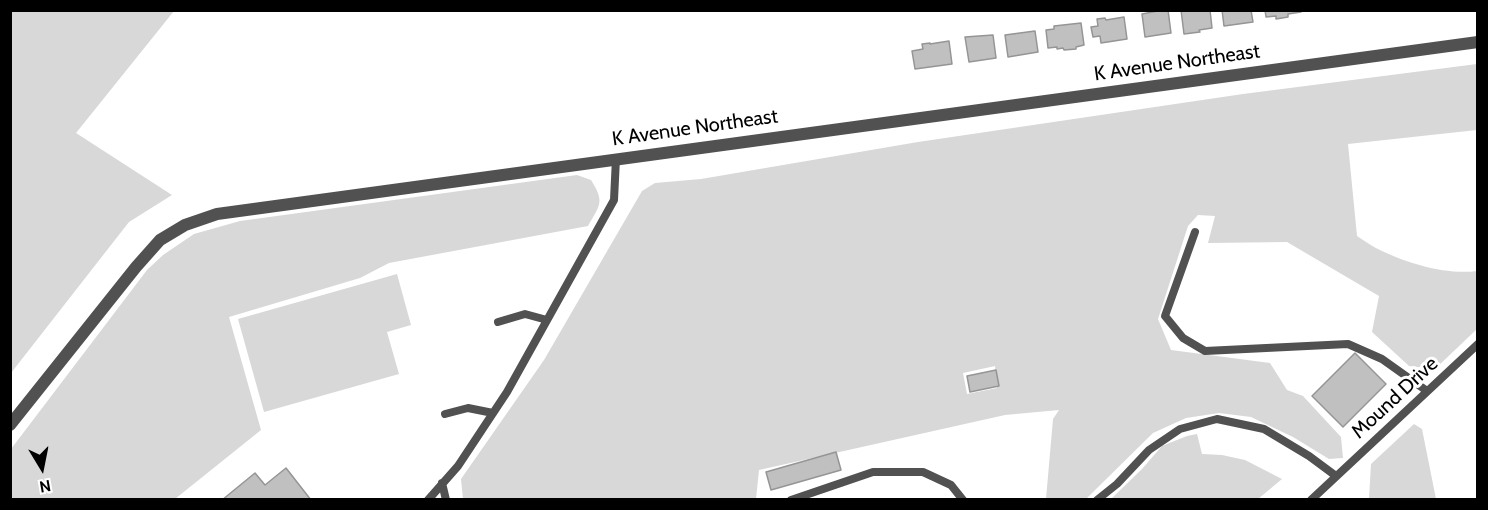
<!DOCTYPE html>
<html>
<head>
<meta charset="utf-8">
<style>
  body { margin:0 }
  #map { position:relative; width:1488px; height:510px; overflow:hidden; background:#fff; font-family:Cabin,sans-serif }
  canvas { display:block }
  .frame { position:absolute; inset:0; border:12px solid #000; pointer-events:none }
  .north { position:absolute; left:12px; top:438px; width:60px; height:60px; -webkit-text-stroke:4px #fff; paint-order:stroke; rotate:170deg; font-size:16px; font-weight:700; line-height:24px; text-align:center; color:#000 }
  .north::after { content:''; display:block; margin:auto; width:21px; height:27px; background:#000; clip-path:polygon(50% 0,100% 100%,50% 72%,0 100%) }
</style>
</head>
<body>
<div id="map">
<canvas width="1488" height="510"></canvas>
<div class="frame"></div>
<div class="north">N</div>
</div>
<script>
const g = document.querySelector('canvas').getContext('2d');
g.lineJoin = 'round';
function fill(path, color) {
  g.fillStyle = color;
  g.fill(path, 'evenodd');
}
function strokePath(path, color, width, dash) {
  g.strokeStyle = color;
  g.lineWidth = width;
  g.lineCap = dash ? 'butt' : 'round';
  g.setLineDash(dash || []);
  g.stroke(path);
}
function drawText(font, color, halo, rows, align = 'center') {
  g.font = font + ' Cabin,sans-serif';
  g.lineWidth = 6;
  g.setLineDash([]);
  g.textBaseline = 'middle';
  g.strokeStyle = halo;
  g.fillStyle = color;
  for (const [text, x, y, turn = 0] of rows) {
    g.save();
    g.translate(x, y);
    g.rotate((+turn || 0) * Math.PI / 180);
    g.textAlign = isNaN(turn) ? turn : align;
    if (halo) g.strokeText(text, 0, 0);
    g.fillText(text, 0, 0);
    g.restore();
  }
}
const green = new Path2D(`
  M10,11H174L76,133L172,195L129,222L11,373Z
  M1477,64V130L1348,144L1357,236C1365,241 1373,247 1382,251C1409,264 1447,275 1477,271V329L1435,369L1409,366L1372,332L1379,296L1287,242L1208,243L1215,216L1198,215L1188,226L1158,319L1171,350L1270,363L1287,390L1303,396L1341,437L1343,458L1329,459L1293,437L1251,417L1219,413L1186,418L1153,433L1086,499H1046L1053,419L1059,410L1005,415L759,470L756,499H463L461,479L544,360L642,191L655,183L701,179L918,142L1243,94ZM995,366L997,388L967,394L963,373Z
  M577,175L591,180C605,202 600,205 588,226L389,263L360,278L229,317L261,430L175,499H11V449L147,270L163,255L194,234L240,221Z
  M397,274L411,325L387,332L399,374L264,412L238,319Z
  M1414,424L1422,429L1436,499H1369L1371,464Z
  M1197,434L1202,454L1222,455L1245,460L1282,479L1258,499H1111L1142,469L1162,446L1187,436Z`);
const building = new Path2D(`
  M1163,10H1168L1171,33L1145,37L1142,14Z
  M1181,10H1210L1212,28L1199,30L1200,32L1184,34Z
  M1222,10H1251L1253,22L1224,26Z
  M1265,10H1301V12L1288,14V17L1276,19V16L1266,17Z
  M1124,17L1127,39L1101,43L1100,36L1093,37L1091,27L1098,26L1097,19L1105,18L1106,20Z
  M1081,23L1084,45L1076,47V49L1064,50L1063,48L1057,49V47L1048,48L1046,30L1054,29V26Z
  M1035,31L1038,52L1008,57L1005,35Z
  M993,35L996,58L969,62L965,37Z
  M949,41L952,64L915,69L912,51L923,49L922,44L930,43V44Z
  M1355,353L1386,384L1343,427L1312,396Z
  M996,370L999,386L970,392L967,376Z
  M836,452L841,470L771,490L766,472Z
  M286,468L311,500H222L255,473L265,485Z`);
const service = new Path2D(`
  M1195,232L1165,316L1183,338L1205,351L1348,344L1382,359L1427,391
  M498,322L525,314L547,320
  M445,414L468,408L493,413
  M442,483L446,500
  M428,500L458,466L507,392L614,200L616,158
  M791,500L873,472H923L951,485L963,500
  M1097,500L1117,484L1149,450L1180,429L1217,419L1264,429L1309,456L1336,476
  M1311,500L1478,344`);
const minor = new Path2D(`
  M10,425L136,267L160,240L185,225L217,214L1478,42`);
const streetNames = [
  ["K Avenue Northeast",1177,63,-8],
  ["K Avenue Northeast",695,128,-8],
  ["Mound Drive",1395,398,-43]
];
fill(green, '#d8d8d8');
fill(building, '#c0c0c0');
strokePath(building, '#959595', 1.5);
strokePath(service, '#515151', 8);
strokePath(minor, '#515151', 12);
drawText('20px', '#000', '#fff', streetNames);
</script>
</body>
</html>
